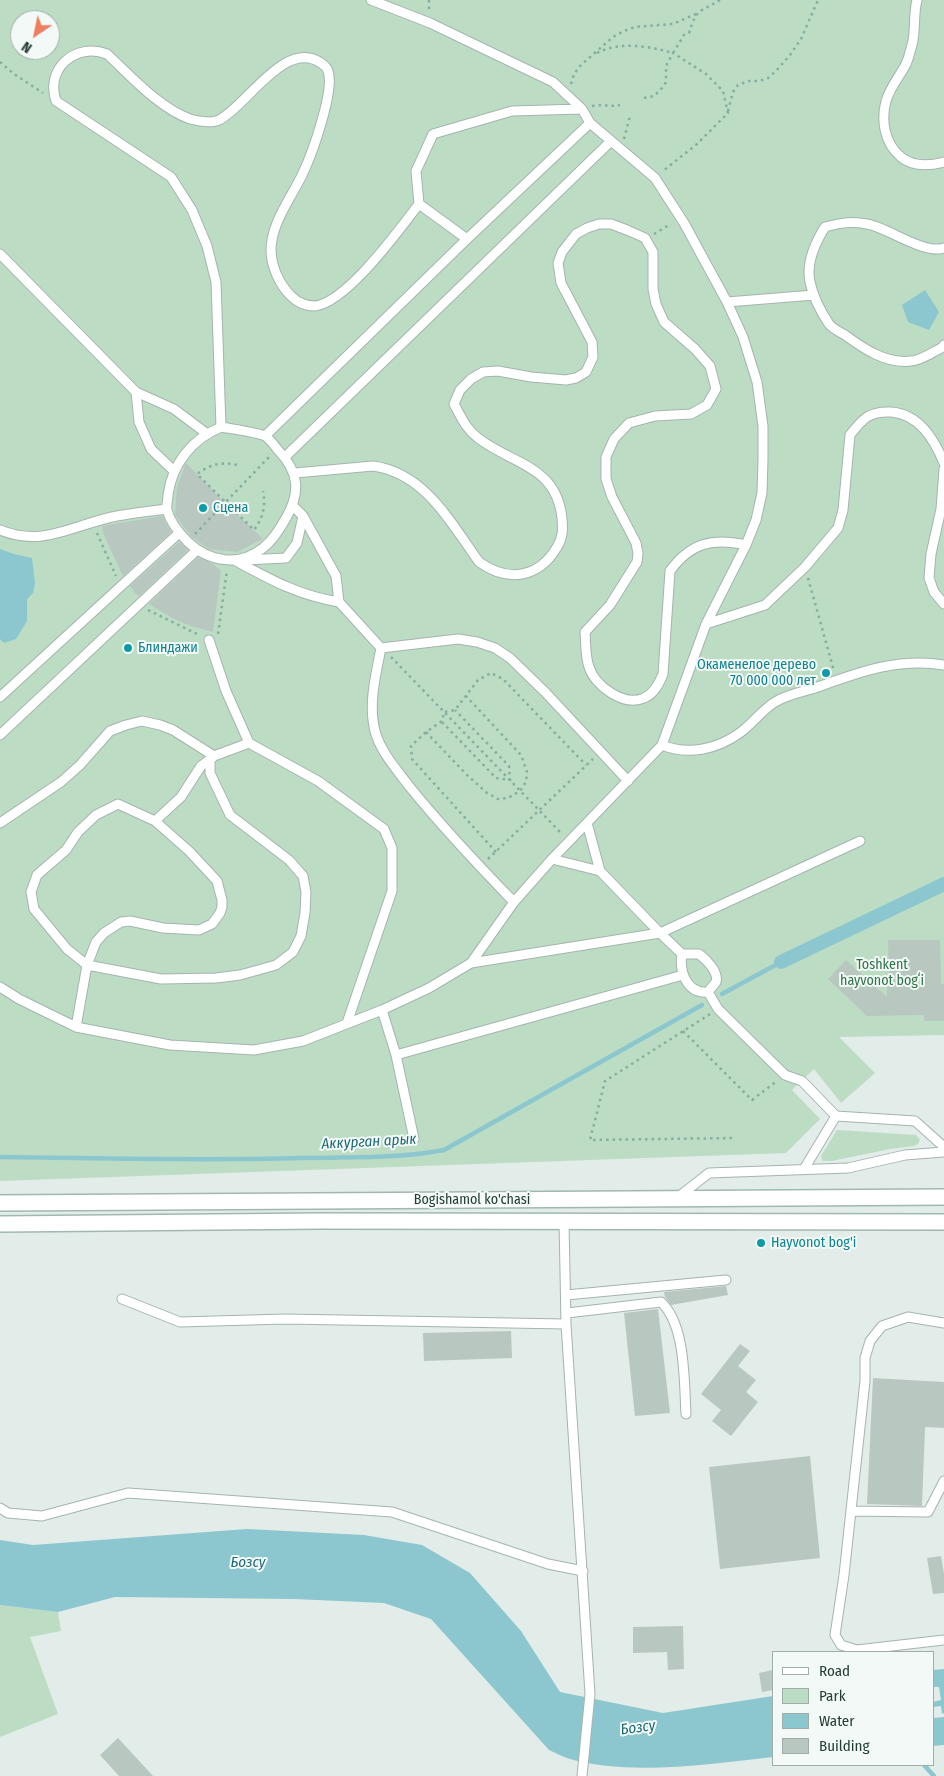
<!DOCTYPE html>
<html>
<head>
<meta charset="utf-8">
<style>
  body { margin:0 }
  #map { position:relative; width:944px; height:1776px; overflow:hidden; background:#e2ece8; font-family:"Fira Sans Condensed",sans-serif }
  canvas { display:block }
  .legend { position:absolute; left:772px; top:1651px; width:162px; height:115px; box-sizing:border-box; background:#f3f9f6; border:1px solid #a0aea9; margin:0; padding:6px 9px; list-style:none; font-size:15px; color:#233d35 }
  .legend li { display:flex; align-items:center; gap:10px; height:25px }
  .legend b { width:25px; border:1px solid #a0aea9 }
  .north { position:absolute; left:10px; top:10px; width:50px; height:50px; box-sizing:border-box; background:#f3f9f6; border:1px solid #a0aea9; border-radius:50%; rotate:214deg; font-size:14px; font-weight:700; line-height:20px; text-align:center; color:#233d35 }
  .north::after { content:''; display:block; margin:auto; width:18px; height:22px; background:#ee7e5f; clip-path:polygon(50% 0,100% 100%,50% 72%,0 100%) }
</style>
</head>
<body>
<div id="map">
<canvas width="944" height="1776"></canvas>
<ul class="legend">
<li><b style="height:6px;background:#fff"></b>Road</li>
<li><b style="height:14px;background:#bcddc4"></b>Park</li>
<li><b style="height:14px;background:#8cc7d0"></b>Water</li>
<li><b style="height:14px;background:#b8c7c0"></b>Building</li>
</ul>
<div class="north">N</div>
</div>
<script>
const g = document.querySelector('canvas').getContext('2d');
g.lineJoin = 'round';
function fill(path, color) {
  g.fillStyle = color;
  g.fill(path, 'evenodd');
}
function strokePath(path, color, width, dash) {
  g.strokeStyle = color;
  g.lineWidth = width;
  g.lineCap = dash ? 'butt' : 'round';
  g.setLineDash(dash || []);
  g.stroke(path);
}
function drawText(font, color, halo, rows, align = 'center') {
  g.font = font + ' "Fira Sans Condensed",sans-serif';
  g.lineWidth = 4;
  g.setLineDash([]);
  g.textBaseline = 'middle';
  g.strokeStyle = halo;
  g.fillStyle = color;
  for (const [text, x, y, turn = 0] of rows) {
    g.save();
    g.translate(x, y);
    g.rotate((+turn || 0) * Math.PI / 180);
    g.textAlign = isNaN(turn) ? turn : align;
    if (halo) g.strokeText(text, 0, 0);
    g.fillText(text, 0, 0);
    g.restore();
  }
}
const green = new Path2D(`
  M0,0H944V1035L839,1037L875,1073L841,1103L814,1069L792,1090L820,1119L786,1153L0,1181ZM20,20H50V50H20Z
  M837,1130L916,1135L920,1140L918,1144L914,1146L890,1149L832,1161H823L821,1156Z
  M0,1605L58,1612L61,1631L30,1637L58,1714L0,1737Z`);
const water = new Path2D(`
  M925,290L939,312L929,330L908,322L902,305Z
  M0,549L14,554L32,558L35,583L33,593L27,599V621L16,639L4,643L0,639Z
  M247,1529L364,1535L422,1545L470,1573L521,1631L560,1692L663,1713L773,1696V1757C711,1764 629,1776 570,1759C563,1757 556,1753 549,1750L431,1619L384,1603L294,1599L115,1597L58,1612L0,1605V1540L33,1545Z
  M944,1669V1713L942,1714L941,1706L933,1707V1702L941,1700L939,1687H933V1670Z
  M944,1717V1745L933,1746V1718Z`);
const stream = new Path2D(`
  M722,994L781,962
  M0,1157C100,1158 200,1161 300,1158C348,1157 396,1159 444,1150L702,1005
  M924,1765L934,1776`);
const canal = new Path2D(`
  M781,962L944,884`);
const building = new Path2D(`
  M186,463L225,503L263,539L237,552L209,549L192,537L175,515L177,487Z
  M162,516L171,532L123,576L103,533L102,526Z
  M179,542L188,550L139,596L135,593L130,586Z
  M198,557L213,564L221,571L213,632L191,626L174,619L149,604Z
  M888,940H940L941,984H944V1021H924V1015L867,1016L828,979L846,960L887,997V984H889Z
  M726,1286L728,1295L671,1305L665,1297L664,1292Z
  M658,1309L670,1413L635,1416L624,1313Z
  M511,1331L512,1358L424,1361L423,1333Z
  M740,1344L750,1351L738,1366L756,1380L746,1392L758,1402L731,1436L712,1421L721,1410L701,1394Z
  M873,1378L944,1382V1428L925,1427L922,1506L867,1504Z
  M810,1456L820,1558L720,1569L709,1467Z
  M941,1556L944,1574V1593L933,1594L927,1558Z
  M683,1626L684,1669L668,1670L667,1652L633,1653V1627Z
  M773,1670V1690L762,1692L759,1673Z
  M118,1738L153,1776H119L100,1755Z`);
const path = new Path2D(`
  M429,0V12
  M597,53C620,41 648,46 673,53L684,35L689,33C697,7 699,13 720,0
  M0,62L14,74L43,93
  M571,84L574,74L581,65L613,37L624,31L635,27L673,24L698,13
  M644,98L654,96L663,87L666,82V66L673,53L706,74L723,91L728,113L697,144L663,171
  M592,106C604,104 610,107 620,105
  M728,111L733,92L738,85L749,81H759L768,78L776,71L790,55L801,39L818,0
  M624,139L630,116
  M654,234L671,224
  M237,465C222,461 209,465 197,474L254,530C263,518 266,506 263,491
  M97,533L116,576
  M195,534L269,457
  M808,578L834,671
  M148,610L199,635
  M218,634L227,570
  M391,657L561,833
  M442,722L496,778L510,780L509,766L455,710
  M426,732L467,775L487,793L498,799L508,798L520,791L526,782L527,772L521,755L466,696
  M496,852L412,759L411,746L426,732L442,721L444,712L455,710L478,680L491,673L503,679L586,765
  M488,859L593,759
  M710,1014L605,1081L590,1140L734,1138
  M683,1031L752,1100L777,1081`);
const lane = new Path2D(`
  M917,0C913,15 916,31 912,45C910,51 909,58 906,64C900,76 890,87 886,101C881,120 884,143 901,157C913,167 929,166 944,162
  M419,204L467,239
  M944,248C924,255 887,227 867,224C851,221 840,223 825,227C815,243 806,263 810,282C813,296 821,312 829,324C833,329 840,332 845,335C864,349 886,364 911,361C921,361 934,351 943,347L944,345
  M0,254L136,392L174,409L206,433
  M727,302L814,295
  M136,392L139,422L151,449L174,471
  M221,427C232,429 256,432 265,436C270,439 275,446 278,450C299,472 301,492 286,518C280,529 273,540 263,548C239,567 209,562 188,542C179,533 170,522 167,510C166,506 168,500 168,495C172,464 192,439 221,427L216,282L207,246L192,210L171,177L56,101C45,69 75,42 107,54C131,76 159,108 190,119C198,121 211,124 219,120C247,106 285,38 321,63C324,65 327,68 328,71C335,90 312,154 303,173C292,197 272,221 271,249C271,266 279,284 291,296C298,303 305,306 315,306C347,302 399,230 419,204L416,171L433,134L512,111L582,109
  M265,436L467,239L590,123
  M285,457L611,141
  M944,469L941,509L931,554L929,578L934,592L944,604
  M295,473L373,466C425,473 451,523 479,562C492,571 506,577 522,574C537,571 549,561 557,547C563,538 563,529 562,518C556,465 513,465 478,438C466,429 461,417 454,404L460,390L471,379L483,372L498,371L531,377L566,380L576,378L586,372L593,357L592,342L561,283L558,263L562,252L576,234L587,228L599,224H611L627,230L645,238L653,252V289L656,304L664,322L695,349L710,366L716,389L707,405L691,414L655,416L629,423L614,439L606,457V479L612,497L636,543L638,553L637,562L610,605L585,632C586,644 585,656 589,667C595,686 624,707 644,698C654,694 659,684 663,674L670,571C691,542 713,538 746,545
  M293,506L303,516L336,576L339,602L381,648
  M0,530C44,548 74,524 117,516C133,513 150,511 167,509
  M244,560L286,558L297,543L303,516
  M236,561C271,580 300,596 339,602
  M706,624L765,605L805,567L838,528L843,510L850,435C863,418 870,411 891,412C919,414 934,439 944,463
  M209,640L226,691L249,743L318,781L384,829L392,848V891L347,1023
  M381,648C376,674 368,704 375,731C380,751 397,770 409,786C442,827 478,865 514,902
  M381,648L458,639L477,642L495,648L510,658L546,693L628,781
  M0,697L179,533
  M0,735L197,550
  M662,745C689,756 718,749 741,732C753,723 762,710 775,702C786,695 802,692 815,688C857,673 898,657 944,665
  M155,821L181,797L201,766L214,756L249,743
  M0,823L61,782L80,765L110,731L126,725L142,721L160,725L173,730L214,756L210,760V773L230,815L289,860L303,876L306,892L305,913L301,936L293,952L276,965L240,975L216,978L161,979L87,965L67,949L34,909L31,892L37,875L66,850L78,832L96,815L118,804L155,821L189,851L217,881L222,900V907L220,913L212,924L199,930L163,928L130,921L121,922L104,933L96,942L87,965L76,1027
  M587,823L600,871L660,933L682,954H699C706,959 719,972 716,982C714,985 710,989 708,992L718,1009L785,1075L802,1081L836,1116L915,1121L944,1147
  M552,859L600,871
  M682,954C679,972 687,994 708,992
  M471,963L660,933L860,841
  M0,987L19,999L76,1027L170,1045L254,1050L303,1041L382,1010L429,988L471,963L514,902L552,859L662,745L706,624L746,545L756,520L762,493L763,459V426L757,382L743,337L727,302L684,223L655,178L590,123L582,109L553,82L430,23L371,0
  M382,1010L396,1055L414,1139
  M396,1055L683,975
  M804,1169L836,1116
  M677,1198L709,1173L848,1168L905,1155L944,1152
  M564,1221L566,1324L590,1694L582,1776
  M566,1295L726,1280
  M122,1299L180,1322L285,1319L566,1324
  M567,1313L661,1302C686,1325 684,1382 686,1414
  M944,1323L908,1317L882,1326L870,1341L865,1358V1381L844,1575L835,1635L841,1645L857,1650L944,1640
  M0,1508L8,1513L42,1516L128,1493L392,1512L548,1564L583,1571
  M851,1511L928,1512L944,1481`);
const secondary = new Path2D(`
  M0,1203L944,1197
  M0,1224L321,1221L944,1222`);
const markers = [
  [203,508,5,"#0f9aa8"],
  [128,648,5,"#0f9aa8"],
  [826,673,5,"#0f9aa8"],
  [761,1243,5,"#0f9aa8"]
];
const cultureNames = [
  ["Сцена",213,508],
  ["Блиндажи",138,648],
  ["Окаменелое дерево",816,665,"right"],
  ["70 000 000 лет",816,681,"right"],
  ["Hayvonot bog'i",771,1243]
];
const parkNames = [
  ["Toshkent",882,965],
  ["hayvonot bogʻi",882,981]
];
const streetNames = [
  ["Bogishamol ko'chasi",472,1200]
];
const waterNames = [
  ["Аккурган арык",369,1142,-3],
  ["Бозсу",248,1563],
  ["Бозсу",638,1728,-8]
];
fill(green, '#bcddc4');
fill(water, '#8cc7d0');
strokePath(stream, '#8cc7d0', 4.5);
strokePath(canal, '#8cc7d0', 14);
fill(building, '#b8c7c0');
strokePath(lane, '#a5b4af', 11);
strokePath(secondary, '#a1b8af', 18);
strokePath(path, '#84afa0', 2.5, [2.5, 4]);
strokePath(lane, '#fff', 9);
strokePath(secondary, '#fff', 15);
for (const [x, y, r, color] of markers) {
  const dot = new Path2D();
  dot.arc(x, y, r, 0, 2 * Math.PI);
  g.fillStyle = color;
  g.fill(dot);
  strokePath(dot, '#f3f9f6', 2);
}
drawText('14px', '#0d838f', '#f3f9f6', cultureNames, 'left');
drawText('14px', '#2e7347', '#f3f9f6', parkNames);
drawText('14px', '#233d35', '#f3f9f6', streetNames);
drawText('italic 15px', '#1e6b77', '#f3f9f6', waterNames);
</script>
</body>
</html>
